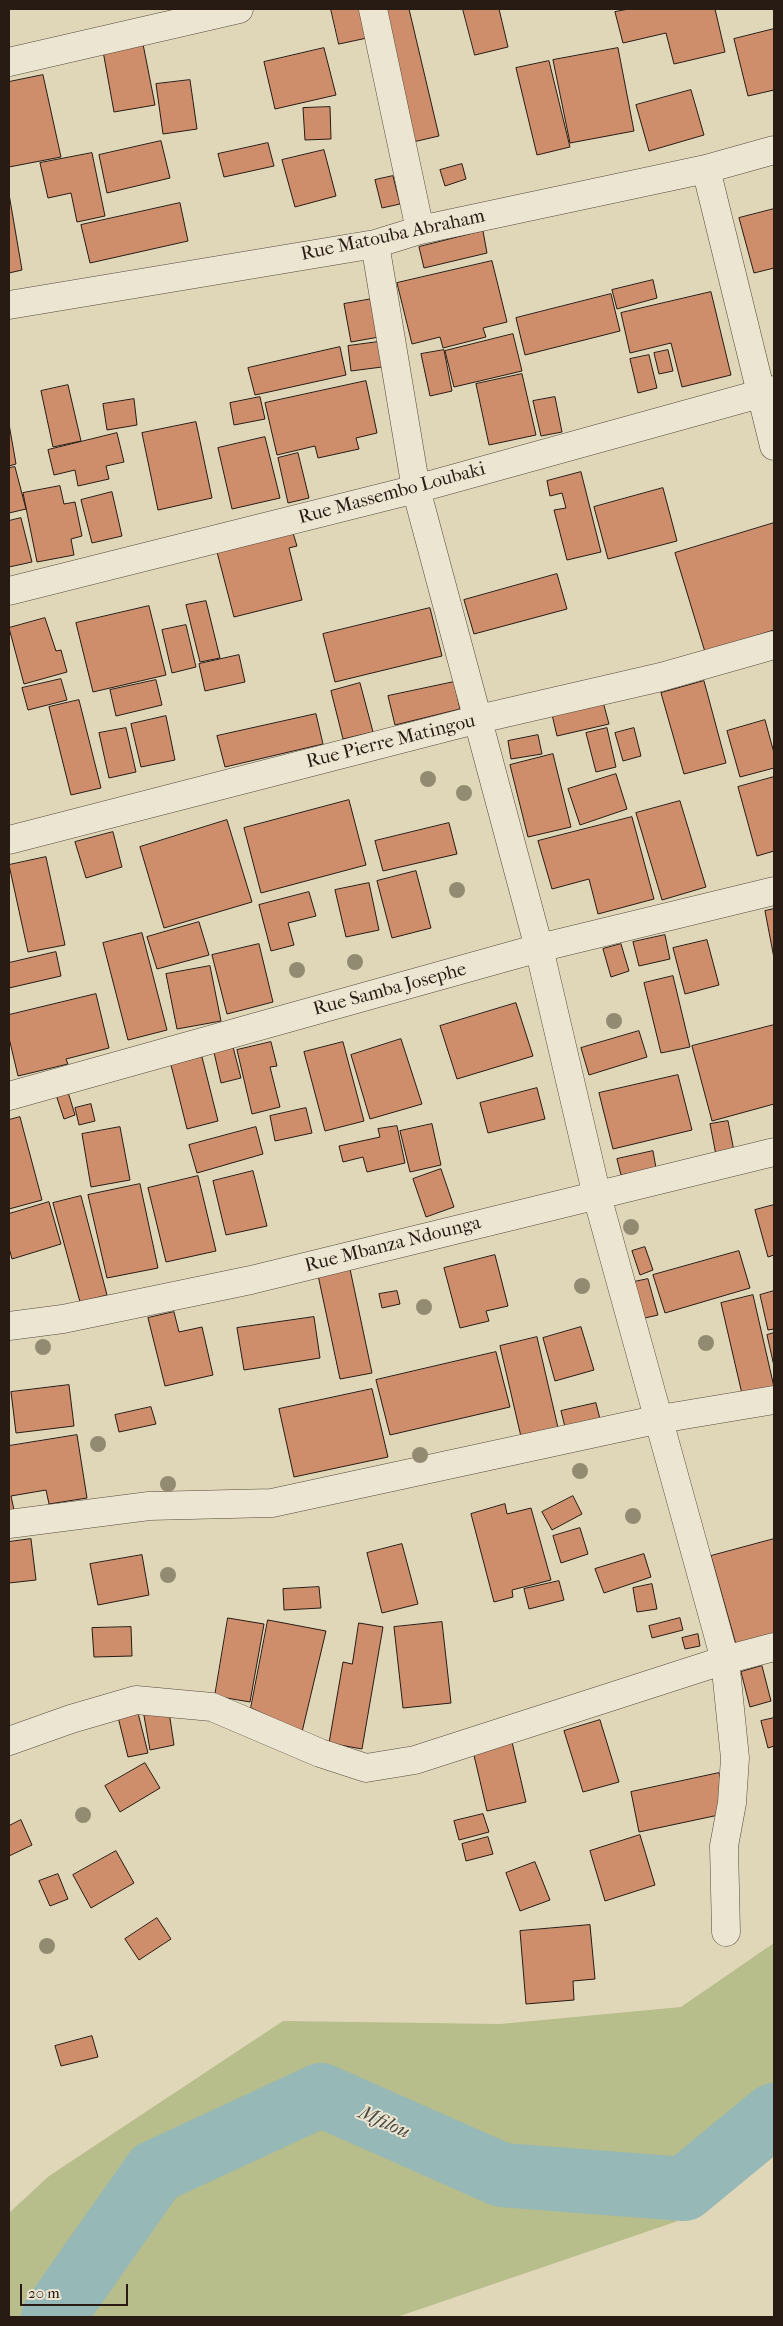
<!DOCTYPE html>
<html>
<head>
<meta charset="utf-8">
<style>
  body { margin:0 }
  #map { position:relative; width:783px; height:2326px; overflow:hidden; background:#e0d7b8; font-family:"IM FELL French Canon",serif }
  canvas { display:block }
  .frame { position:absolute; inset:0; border:10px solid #281b14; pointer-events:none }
  .scale { position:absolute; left:20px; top:2284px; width:108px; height:22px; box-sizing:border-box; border:2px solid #281b14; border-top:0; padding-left:6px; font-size:15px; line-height:18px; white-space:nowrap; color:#281b14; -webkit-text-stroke:4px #ebe5d1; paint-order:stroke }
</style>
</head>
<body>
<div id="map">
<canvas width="783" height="2326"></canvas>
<div class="frame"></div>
<div class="scale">20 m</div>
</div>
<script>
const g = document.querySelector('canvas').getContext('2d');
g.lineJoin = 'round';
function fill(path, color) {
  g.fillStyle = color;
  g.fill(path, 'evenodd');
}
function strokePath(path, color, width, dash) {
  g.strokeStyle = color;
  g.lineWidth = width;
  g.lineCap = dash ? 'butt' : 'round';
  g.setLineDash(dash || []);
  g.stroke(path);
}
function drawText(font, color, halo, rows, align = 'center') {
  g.font = font + ' "IM FELL French Canon",serif';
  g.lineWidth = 4;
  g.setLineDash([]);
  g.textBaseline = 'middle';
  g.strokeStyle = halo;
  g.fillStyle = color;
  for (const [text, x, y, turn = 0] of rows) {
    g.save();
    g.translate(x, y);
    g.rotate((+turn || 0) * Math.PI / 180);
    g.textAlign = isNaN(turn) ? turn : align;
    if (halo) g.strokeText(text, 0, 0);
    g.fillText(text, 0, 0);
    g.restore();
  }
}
const green = new Path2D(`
  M774,1943V2146L675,2222L397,2317H9V2213L49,2176L283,2021L500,2024L681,2007Z`);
const river = new Path2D(`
  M53,2317L155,2172L321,2095L502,2175L684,2189L774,2115`);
const building = new Path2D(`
  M331,9H360L367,38L339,44Z
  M381,9H409L439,136L413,142Z
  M463,9H499L508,47L475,55Z
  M629,9H715L725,52L674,64L666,33L623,43L615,12Z
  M774,29V90L748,96L734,39Z
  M143,44L155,105L114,112L103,51Z
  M324,48L336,95L275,109L264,62Z
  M618,48L634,131L570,143L553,60Z
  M549,61L570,147L537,155L516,68Z
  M43,75L61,157L9,167V82Z
  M190,80L197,129L163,134L156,84Z
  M691,90L704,135L649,151L636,105Z
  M330,107L331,139L305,140L303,108Z
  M161,141L170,178L107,193L99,155Z
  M268,143L274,166L224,177L218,154Z
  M324,150L336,196L295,207L282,160Z
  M92,153L105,216L77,222L71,193L48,198L40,163Z
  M462,164L466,179L445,186L440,170Z
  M393,176L400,204L382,208L375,180Z
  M9,194L22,270L9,273Z
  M180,203L188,241L90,263L81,225Z
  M774,209V268L754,273L739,218Z
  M483,231L487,253L424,268L419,247Z
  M492,261L507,322L483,328L486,337L443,348L440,337L412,344L397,283Z
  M653,280L657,298L617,309L612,290Z
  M711,292L731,375L682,387L671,343L630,353L621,313Z
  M611,294L620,331L525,355L516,318Z
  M372,299L379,337L351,342L344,304Z
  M513,334L522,371L454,387L445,351Z
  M378,342L382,367L351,371L348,346Z
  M340,347L346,375L255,395L248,368Z
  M444,350L452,391L430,396L421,354Z
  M668,350L673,371L659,374L654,353Z
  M649,355L657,388L638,393L630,359Z
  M522,374L536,435L489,445L476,384Z
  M366,381L377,433L356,438L359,449L318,458L315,446L277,455L265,403Z
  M68,385L81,441L53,447L41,391Z
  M260,397L265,419L234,425L230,403Z
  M555,397L562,432L541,436L533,401Z
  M134,399L137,425L107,430L103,404Z
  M196,422L212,498L158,510L142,433Z
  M9,424L16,464L9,466Z
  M117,433L124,462L106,466L109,479L78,486L75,470L54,475L48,450Z
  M265,437L280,498L232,509L218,448Z
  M298,453L309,498L288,503L278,458Z
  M15,467L26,509L9,513V468Z
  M581,472L601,552L567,560L554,510L566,508L562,493L550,496L547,481Z
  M60,486L64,504L75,502L82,536L71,539L74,555L37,562L23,493Z
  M663,488L677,541L608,559L594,507Z
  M112,492L122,536L92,543L81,500Z
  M21,518L32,562L9,567V521Z
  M774,523V630L705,652L675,553Z
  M293,533L297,546L289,548L302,600L234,617L217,552Z
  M557,574L567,609L474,634L464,600Z
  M206,601L220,658L200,662L186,605Z
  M149,606L166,675L93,692L76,623Z
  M430,608L442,656L335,682L323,634Z
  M45,618L56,651L61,650L67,672L24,684L9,628Z
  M186,625L196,667L172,673L162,630Z
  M239,655L245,682L205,691L199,664Z
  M61,679L67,700L28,710L22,688Z
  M156,680L162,705L116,716L110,690Z
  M704,681L726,763L684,774L661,693Z
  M454,682L460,709L395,725L388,696Z
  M360,683L373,732L343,739L331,691Z
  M602,698L609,724L557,736L551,710Z
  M79,700L101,788L71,795L49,707Z
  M316,714L323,744L225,767L217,736Z
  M166,716L175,760L141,767L131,724Z
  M765,720L774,753V768L740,777L727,731Z
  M126,728L136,772L109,778L99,733Z
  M607,728L616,767L596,772L586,733Z
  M634,728L641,756L623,761L615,733Z
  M538,735L542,754L511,759L508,741Z
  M553,754L571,827L528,837L510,765Z
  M616,774L627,809L580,825L568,789Z
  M774,777V851L757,856L738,787Z
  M349,800L366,865L261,893L244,828Z
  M680,801L706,887L662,900L636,813Z
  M632,817L654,899L598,914L589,879L552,889L538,841Z
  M227,820L252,902L164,928L140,847Z
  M449,823L457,854L383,871L375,841Z
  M113,832L122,867L86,878L75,842Z
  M46,857L65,945L28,952L9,865Z
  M416,871L431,928L392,938L377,881Z
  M369,883L379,930L346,937L335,890Z
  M309,892L316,916L288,923L294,945L271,951L259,905Z
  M774,909V958L765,911Z
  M199,922L209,955L157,969L147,937Z
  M142,933L167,1030L128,1040L103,943Z
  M665,935L670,959L639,966L633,942Z
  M707,940L719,985L685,994L673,948Z
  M259,944L273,1002L227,1014L212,955Z
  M621,944L629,971L611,977L603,949Z
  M56,952L61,976L9,988V963Z
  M210,966L221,1021L177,1029L166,974Z
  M673,976L690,1047L661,1053L644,983Z
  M96,994L109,1048L66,1059L68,1064L18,1076L9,1038V1015Z
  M516,1003L533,1056L457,1079L440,1026Z
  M774,1025V1104L712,1121L692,1046Z
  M639,1031L647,1057L589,1075L581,1048Z
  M401,1039L422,1104L370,1119L351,1055Z
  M271,1042L277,1066L270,1067L280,1107L252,1114L237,1050Z
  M343,1042L364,1121L325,1131L304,1052Z
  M232,1043L241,1078L221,1083L213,1048Z
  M202,1057L218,1121L187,1129L171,1065Z
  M678,1075L692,1130L613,1149L599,1093Z
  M537,1088L545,1119L488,1133L480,1103Z
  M68,1092L75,1115L64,1119L56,1095Z
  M91,1104L95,1121L79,1125L75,1108Z
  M306,1108L312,1133L275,1141L270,1116Z
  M20,1117L42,1200L9,1209V1120Z
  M728,1121L734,1151L716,1155L710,1124Z
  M432,1124L441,1165L410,1172L400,1131Z
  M397,1126L405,1163L367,1172L363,1157L343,1162L339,1146L380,1137L378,1129Z
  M120,1127L130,1180L91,1187L82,1134Z
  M256,1127L263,1154L197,1173L189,1145Z
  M653,1151L656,1168L621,1175L617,1159Z
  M441,1169L454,1207L426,1217L413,1179Z
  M253,1171L267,1226L226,1235L213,1181Z
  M198,1176L216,1251L166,1262L148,1188Z
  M140,1184L158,1268L107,1278L88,1195Z
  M81,1196L107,1295L80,1302L53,1203Z
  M49,1202L61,1244L12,1259L9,1248V1214Z
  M774,1205V1255L768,1257L755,1210Z
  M645,1247L653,1270L640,1275L632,1251Z
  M739,1251L750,1288L665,1313L653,1275Z
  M495,1255L508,1306L486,1311L489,1321L460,1328L444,1268Z
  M350,1269L372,1373L340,1379L318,1275Z
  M648,1279L658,1315L645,1318L634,1282Z
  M397,1291L400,1304L382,1308L379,1294Z
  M774,1291V1329L768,1330L760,1295Z
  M753,1295L774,1387L742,1394L721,1303Z
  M174,1312L179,1332L202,1327L213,1375L165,1386L148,1318Z
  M314,1317L320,1358L244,1370L237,1328Z
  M581,1327L594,1370L555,1381L543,1338Z
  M774,1333V1366L767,1335Z
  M537,1337L559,1432L522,1441L500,1346Z
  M496,1352L510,1407L390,1435L376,1380Z
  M69,1385L74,1426L16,1433L11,1392Z
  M372,1389L388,1457L294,1477L279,1409Z
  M596,1403L601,1423L566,1431L561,1411Z
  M151,1407L156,1424L119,1432L115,1415Z
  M77,1435L87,1498L49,1504L46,1490L11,1496L14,1510L9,1511V1446Z
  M573,1496L582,1514L552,1530L542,1512Z
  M505,1504L507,1514L531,1508L551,1580L512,1590L513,1597L494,1602L471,1514Z
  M580,1528L588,1554L561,1563L553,1536Z
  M31,1539L36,1580L9,1583V1542Z
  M774,1539V1637L737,1648L711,1556Z
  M402,1544L418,1604L382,1613L367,1553Z
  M644,1554L651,1577L604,1593L595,1569Z
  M142,1555L149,1595L98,1605L90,1564Z
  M559,1581L564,1600L529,1609L524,1589Z
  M652,1584L657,1609L637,1612L633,1588Z
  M319,1587L321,1608L284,1610L283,1589Z
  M228,1618L264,1624L250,1702L215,1696Z
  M680,1618L683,1630L652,1638L649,1626Z
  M268,1620L326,1631L302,1732L251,1708Z
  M442,1622L451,1703L403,1708L394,1627Z
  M359,1623L383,1627L362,1749L329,1743L343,1662L352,1664Z
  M131,1627L132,1656L94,1657L92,1628Z
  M698,1634L700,1646L685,1649L682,1638Z
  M762,1666L771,1701L750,1707L741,1672Z
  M136,1705L148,1753L128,1757L116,1709Z
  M168,1705L174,1745L150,1750L143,1710Z
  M774,1718V1746L768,1748L761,1721Z
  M600,1720L619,1782L583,1792L564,1731Z
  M512,1742L526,1802L487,1811L473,1751Z
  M145,1763L160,1788L120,1812L105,1786Z
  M719,1773L728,1813L639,1832L631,1792Z
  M483,1814L489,1832L459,1840L454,1821Z
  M21,1820L32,1845L9,1856V1826Z
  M640,1835L655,1885L605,1901L590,1851Z
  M488,1837L493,1854L466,1861L462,1844Z
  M116,1851L134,1883L91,1908L73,1875Z
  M535,1862L550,1900L520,1911L506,1873Z
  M58,1874L68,1899L50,1906L39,1881Z
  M157,1918L171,1939L139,1960L125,1939Z
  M590,1925L595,1979L573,1981L574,2000L526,2004L520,1931Z
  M92,2036L98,2057L61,2066L55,2046Z`);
const minor = new Path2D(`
  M373,9L420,230
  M9,62L239,9
  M706,169L774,446
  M375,244L416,489L539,948L597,1196L725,1660L735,1758L732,1803L724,1846L726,1932
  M9,305L375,244L420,230L706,169L774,150
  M9,591L416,489L774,390
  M9,840L479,719L661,677L774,645
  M9,1096L539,948L774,891
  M9,1326L63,1319L251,1280L774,1152
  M9,1524L149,1506L272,1503L660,1419L774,1400
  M9,1741L71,1719L136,1700L212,1707L320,1753L366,1768L415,1760L725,1660L774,1647`);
const trees = [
  [428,779],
  [464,793],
  [457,890],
  [355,962],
  [297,970],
  [614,1021],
  [631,1227],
  [582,1286],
  [424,1307],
  [706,1343],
  [43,1347],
  [98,1444],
  [420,1455],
  [580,1471],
  [168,1484],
  [633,1516],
  [168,1575],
  [83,1815],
  [47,1946]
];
const streetNames = [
  ["Rue Matouba Abraham",393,236,-12],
  ["Rue Massembo Loubaki",392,494,-15],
  ["Rue Pierre Matingou",391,742,-14],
  ["Rue Samba Josephe",390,990,-15],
  ["Rue Mbanza Ndounga",393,1245,-14]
];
const waterNames = [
  ["Mfilou",384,2123,24]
];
fill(green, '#b7bd8b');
strokePath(river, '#96b8b6', 64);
fill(building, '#ce8d6b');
strokePath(building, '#281b14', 1);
strokePath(minor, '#564a3d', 29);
strokePath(minor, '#ebe5d1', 28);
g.fillStyle = '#928b72';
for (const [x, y] of trees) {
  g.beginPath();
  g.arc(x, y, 8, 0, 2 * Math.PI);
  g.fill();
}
drawText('19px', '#281b14', '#ebe5d1', streetNames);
drawText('italic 20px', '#494a45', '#ebe5d1', waterNames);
</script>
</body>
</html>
